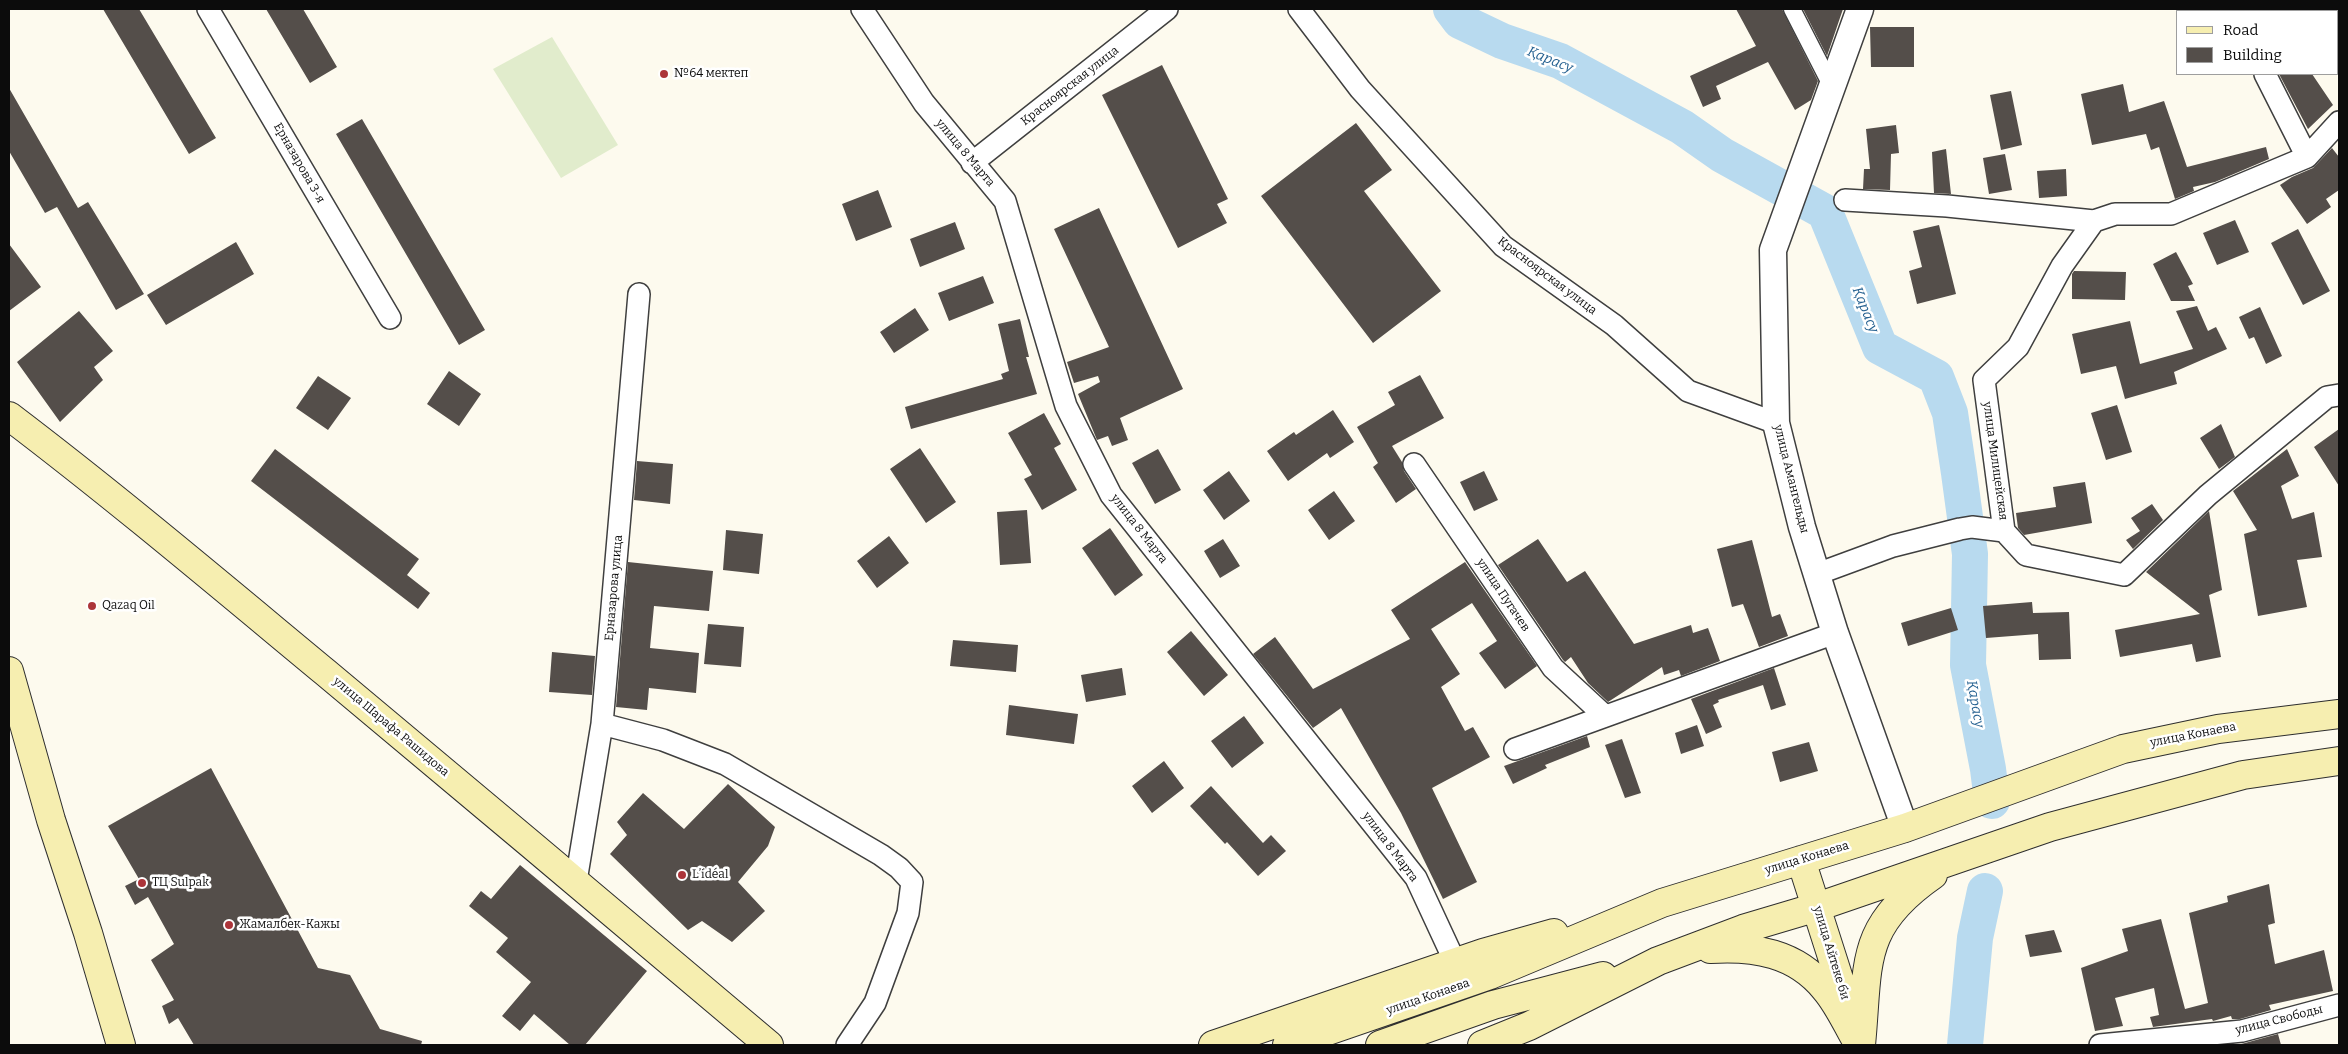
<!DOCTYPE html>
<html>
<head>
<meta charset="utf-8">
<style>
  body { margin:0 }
  #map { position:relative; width:2348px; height:1054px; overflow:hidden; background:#fdfaee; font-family:Bitter,serif }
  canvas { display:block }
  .frame { position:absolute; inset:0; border:10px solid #0c0c0c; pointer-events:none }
  .legend { position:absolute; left:2176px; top:10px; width:162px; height:65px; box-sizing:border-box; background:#fff; border:1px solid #9e9e9e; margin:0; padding:6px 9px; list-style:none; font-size:15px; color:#0c0c0c }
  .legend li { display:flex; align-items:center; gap:10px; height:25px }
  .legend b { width:25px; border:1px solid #9e9e9e }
</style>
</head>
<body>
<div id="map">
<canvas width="2348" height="1054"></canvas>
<div class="frame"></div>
<ul class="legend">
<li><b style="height:6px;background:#f6eeb0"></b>Road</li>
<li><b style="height:14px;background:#544e4a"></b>Building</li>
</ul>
</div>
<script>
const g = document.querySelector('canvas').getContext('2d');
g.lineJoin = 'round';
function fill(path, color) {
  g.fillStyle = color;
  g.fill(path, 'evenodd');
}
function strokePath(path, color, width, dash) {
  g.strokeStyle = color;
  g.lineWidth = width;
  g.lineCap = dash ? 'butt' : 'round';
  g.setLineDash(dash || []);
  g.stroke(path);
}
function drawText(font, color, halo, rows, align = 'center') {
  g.font = font + ' Bitter,serif';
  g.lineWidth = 5;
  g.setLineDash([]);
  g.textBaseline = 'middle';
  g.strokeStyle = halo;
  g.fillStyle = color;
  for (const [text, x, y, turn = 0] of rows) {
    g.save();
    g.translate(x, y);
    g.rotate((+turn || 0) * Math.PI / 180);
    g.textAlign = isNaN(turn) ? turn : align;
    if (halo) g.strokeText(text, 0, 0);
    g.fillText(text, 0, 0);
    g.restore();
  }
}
const pitch = new Path2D(`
  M552,37L618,145L561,178L493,69Z`);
const river = new Path2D(`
  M1451,9L1460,21L1502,41L1560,61L1682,127L1722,155L1825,212L1880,347L1936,377L1950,413L1959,473L1970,554L1968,665L1988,769L1992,801
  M1965,1045L1975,938L1985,891`);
const building = new Path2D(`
  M103,9H139L216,138L189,154Z
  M266,9H303L337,67L310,83Z
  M1736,9H1782L1818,81L1811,100L1795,110L1768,62L1716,86L1721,99L1703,107L1690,76L1756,46Z
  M1803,9H1843L1827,56Z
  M1870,27H1914V67H1871Z
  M1162,65L1228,199L1217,204L1227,223L1178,248L1102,95Z
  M2279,74H2312L2333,105L2308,129Z
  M2123,84L2129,112L2164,101L2187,167L2266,147L2269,159L2215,182L2193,187L2194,191L2175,199L2159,147L2151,150L2146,134L2092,145L2081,94Z
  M9,88L78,208L88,202L144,294L116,310L57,207L45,213L9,151Z
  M2011,91L2022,145L2001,150L1990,95Z
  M362,119L485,330L459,345L336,134Z
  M1356,123L1392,170L1364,191L1441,291L1373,343L1261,196Z
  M1896,125L1899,153L1891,154L1890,190L1863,189L1864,169H1870L1866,129Z
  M2332,148L2339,157V190L2326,199L2331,207L2307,224L2280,185L2292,177L2313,168Z
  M1946,149L1951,194L1934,193L1932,152Z
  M2005,154L2012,190L1989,194L1983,158Z
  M2066,169L2067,196L2039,198L2037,171Z
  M878,190L892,227L856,241L842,204Z
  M1099,208L1183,389L1120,418L1128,440L1112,446L1108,436L1097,440L1078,394L1100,382L1098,376L1074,383L1067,362L1109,347L1054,229Z
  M2235,220L2249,252L2217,265L2203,233Z
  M955,222L965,249L920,267L910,239Z
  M1939,225L1956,294L1917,304L1909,271L1922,267L1913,231Z
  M2298,229L2330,291L2303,305L2271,243Z
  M236,242L254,274L166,325L147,295Z
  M9,244L41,287L9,311Z
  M2176,252L2193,284L2188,286L2195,301H2171L2153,264Z
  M2074,271L2126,272L2125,300L2072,299V274Z
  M983,276L994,303L949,321L938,293Z
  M2197,306L2208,331L2216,327L2227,349L2174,372L2177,384L2125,399L2116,366L2081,374L2072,334L2130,321L2140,364L2193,349L2176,311Z
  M2260,307L2282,356L2266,364L2254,337L2249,339L2239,317Z
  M915,308L929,330L894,353L880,332Z
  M79,311L113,351L94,367L103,380L60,422L17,362Z
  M1020,319L1029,357H1026L1037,394L911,429L905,407L1003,379L1001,374L1009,371L998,324Z
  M449,371L481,394L459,426L427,404Z
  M1420,375L1444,418L1392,446L1402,462L1404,471L1416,489L1396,503L1373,467L1378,463L1357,427L1395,405L1388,392Z
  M318,376L351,398L328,430L296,408Z
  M2117,405L2132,452L2106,460L2091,413Z
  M1333,410L1354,442L1330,458L1327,453L1288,481L1267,451L1294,432L1296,435Z
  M1044,413L1061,444L1054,448L1077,490L1042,510L1024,479L1032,475L1008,433Z
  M2221,424L2235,457L2219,469L2200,438Z
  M2339,429V486L2314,447Z
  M920,448L956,502L926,523L890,469Z
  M275,449L419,559L407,575L430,593L418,609L251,481Z
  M1158,449L1181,490L1155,504L1132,463Z
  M2287,449L2299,476L2281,486L2292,519L2314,512L2322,557L2297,560L2307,607L2258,616L2244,534L2257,530L2233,491Z
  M637,461L673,464L670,504L634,500Z
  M1229,471L1250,501L1224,520L1203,490Z
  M1484,471L1498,500L1474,511L1460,482Z
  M2085,482L2092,523L2024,535L2018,528L2016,513L2056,507L2053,487Z
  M1334,491L1355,521L1329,540L1308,510Z
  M2152,504L2163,520L2133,549L2126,540L2140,531L2131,518Z
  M1027,510L1031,563L1000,565L997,512Z
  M2209,511L2222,590L2209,595L2221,657L2196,662L2192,644L2120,657L2115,630L2200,614L2146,572Z
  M1110,528L1143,575L1115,596L1082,548Z
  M726,530L763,534L759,574L723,570Z
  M889,536L909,563L877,588L857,561Z
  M1223,539L1240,566L1220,578L1204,551Z
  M1538,539L1567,582L1585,571L1634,644L1691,625L1693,633L1708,628L1720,661L1681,676L1679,670L1664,675L1662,667L1608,702L1588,683L1571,657L1565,662L1563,660L1498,565Z
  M1752,540L1772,617L1780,614L1788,636L1759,647L1743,604L1732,607L1717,549Z
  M628,562L713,571L709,611L654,606L650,648L699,653L696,693L649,688L647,710L616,707Z
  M1465,562L1537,666L1505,689L1479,653L1497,641L1472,603L1431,629L1460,674L1441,687L1465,731L1473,727L1490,757L1432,788L1477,882L1443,899L1401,813L1341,708L1313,728L1253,654L1275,637L1313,689L1410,639L1391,610Z
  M2032,602L2033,613L2069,612L2071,659L2039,660L2038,634L1986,638L1983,606Z
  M1951,608L1958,630L1908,646L1901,623Z
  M708,624L744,627L741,667L704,664Z
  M1191,631L1228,675L1204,696L1167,652Z
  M953,640L1018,645L1016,672L950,666Z
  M552,652L595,656L592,695L549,692Z
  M1122,668L1126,695L1086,702L1081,675Z
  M1774,668L1786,705L1771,710L1763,685L1718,700L1719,702L1713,705L1722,727L1706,734L1691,699Z
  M1009,705L1078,714L1074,744L1006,735Z
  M1244,716L1264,743L1232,768L1211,741Z
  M1697,725L1704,746L1681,754L1675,733Z
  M1587,736L1590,747L1545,765L1547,768L1513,784L1504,766Z
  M1622,739L1641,793L1625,798L1605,745Z
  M1809,742L1818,771L1780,782L1772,752Z
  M1164,761L1184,788L1152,813L1132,786Z
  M211,768L318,968L350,975L380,1029L422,1041L421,1045H194L178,1018L169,1024L162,1006L174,1000L151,960L174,944L148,897L135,905L125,886L139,879L108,826Z
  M728,784L775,827L768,846L738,882L765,911L732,942L702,921L688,930L610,854L627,835L617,822L643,793L684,829Z
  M1211,786L1263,843L1271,835L1286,851L1258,876L1227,842L1225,844L1190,806Z
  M520,865L647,971L585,1045H570L534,1014L520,1031L502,1016L531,982L496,952L508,938L469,906L481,891L491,899Z
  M2269,884L2275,923L2268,925L2275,964L2324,950L2333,991L2269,1005L2271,1010L2240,1019H2232L2231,1016L2213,1021L2212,1019L2153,1027L2150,1017L2159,1015L2154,988L2115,998L2123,1026L2095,1031L2081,968L2128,951L2122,929L2161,919L2185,1009L2208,1003L2189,913L2228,902L2227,896Z
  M2054,930L2062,952L2030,957L2025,935Z
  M2278,1034L2281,1045L2241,1044L2245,1043Z`);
const pedestrian = new Path2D(`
  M1792,9L1833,89`);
const minor = new Path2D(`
  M208,9L390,318
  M862,9L924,103L1005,201L1066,406L1111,495L1416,878L1455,962
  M1299,9L1360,89L1503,246L1614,325L1688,391L1776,423
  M2265,74L2307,157
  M2339,122L2307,157L2171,214H2115L2094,221L2062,266L2018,347L1984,380L2004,531L2026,555L2124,575L2208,495L2327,397L2339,395
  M972,163L1167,9
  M1845,200L1947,206L2094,221
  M1414,464L1553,668L1605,716
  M1817,574L1893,546L1960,529L1972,527L2004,531
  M602,724L663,740L725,764L881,855L899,868L912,882L908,913L875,1003L847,1045
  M1515,749L1835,633
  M576,881L602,724L639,294
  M2100,1045L2242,1031L2339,1005`);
const tertiary = new Path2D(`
  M1860,9L1773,250L1776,423L1802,527L1835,633L1905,828`);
const secondary = new Path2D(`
  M9,416C117,498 220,585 325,672C473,796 622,920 769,1045
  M9,671L51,820L88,933L121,1045
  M1801,860L1849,1010
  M1710,949C1754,946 1796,953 1825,989C1839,1005 1848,1027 1859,1045
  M1213,1045L1483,953L1554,933
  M1287,1045L1490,975L1662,903L1905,828L2123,749L2218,729L2339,714
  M1380,1045L1493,1005L1603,976
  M1482,1045L1529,1026L1658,961L1743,929L1817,907L2050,827L2243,775L2339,761
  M1861,1045C1869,964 1858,927 1933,875`);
const markers = [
  [664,74,5,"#ac353a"],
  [92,606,5,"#ac353a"],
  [682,875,5,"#ac353a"],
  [142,883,5,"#ac353a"],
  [229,925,5,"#ac353a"]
];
const poiNames = [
  ["№64 мектеп",674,74],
  ["Qazaq Oil",102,606],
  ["L’idéal",692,875],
  ["ТЦ Sulpak",152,883],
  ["Жамалбек-Кажы",239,925]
];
const streetNames = [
  ["Красноярская улица",1070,86,-38],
  ["улица 8 Марта",965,153,50],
  ["Ерназарова 3-я",299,163,60],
  ["Красноярская улица",1547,276,37],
  ["улица Милицейская",1995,461,82],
  ["улица Амангельды",1791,479,76],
  ["улица 8 Марта",1139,529,52],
  ["Ерназарова улица",614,588,-85],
  ["улица Пугачев",1503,595,56],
  ["улица Шарафа Рашидова",391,727,40],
  ["улица Конаева",2193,735,-11],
  ["улица 8 Марта",1390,847,53],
  ["улица Конаева",1807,858,-17],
  ["улица Айтеке би",1831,953,73],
  ["улица Конаева",1428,997,-19],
  ["улица Свободы",2279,1020,-14]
];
const waterNames = [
  ["Қарасу",1550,60,22],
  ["Қарасу",1865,310,68],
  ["Қарасу",1975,704,80]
];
fill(pitch, '#e1eccc');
strokePath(river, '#b8daef', 36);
fill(building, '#544e4a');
strokePath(pedestrian, '#3f3f3f', 19);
strokePath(minor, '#3f3f3f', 24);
strokePath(tertiary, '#3f3f3f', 29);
strokePath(secondary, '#2e2e2e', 30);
strokePath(pedestrian, '#fff', 16);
strokePath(minor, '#fff', 21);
strokePath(tertiary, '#fff', 26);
strokePath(secondary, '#f6eeb0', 28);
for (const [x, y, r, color] of markers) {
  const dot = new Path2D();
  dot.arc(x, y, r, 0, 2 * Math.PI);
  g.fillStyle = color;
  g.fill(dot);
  strokePath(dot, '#fff', 2);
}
drawText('12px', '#0c0c0c', '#fff', poiNames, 'left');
drawText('12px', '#0c0c0c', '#fff', streetNames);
drawText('italic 14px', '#246090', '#fff', waterNames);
</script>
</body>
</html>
